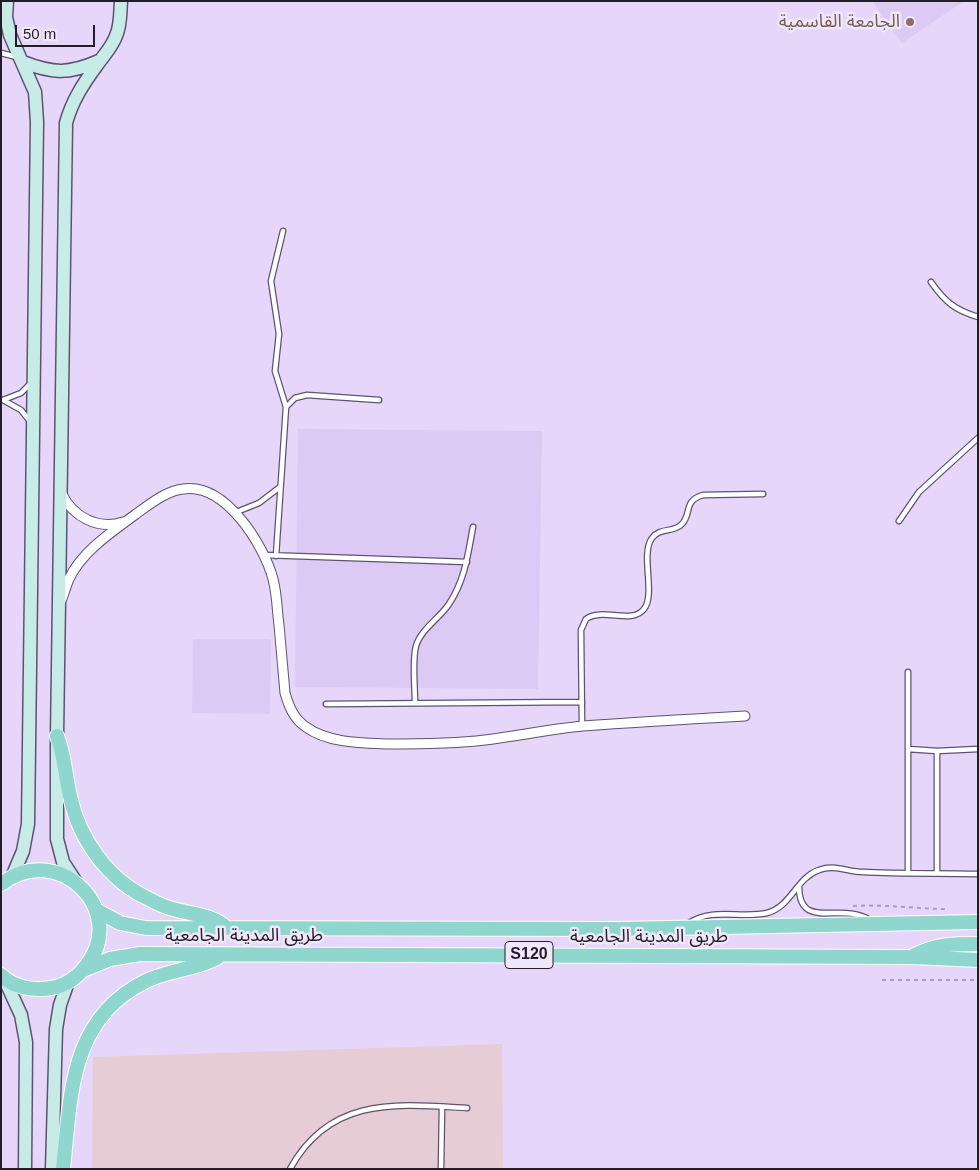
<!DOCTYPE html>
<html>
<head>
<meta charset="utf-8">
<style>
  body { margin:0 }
  #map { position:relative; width:979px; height:1170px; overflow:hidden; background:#e6d6f9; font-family:Helvetica,sans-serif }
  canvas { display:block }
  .frame { position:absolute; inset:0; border:2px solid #231d2a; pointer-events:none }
  .scale { position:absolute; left:15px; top:25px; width:80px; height:22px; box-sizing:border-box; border:2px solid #231d2a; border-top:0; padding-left:6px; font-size:15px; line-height:18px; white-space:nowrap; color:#231d2a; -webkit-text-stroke:4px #f0e7fc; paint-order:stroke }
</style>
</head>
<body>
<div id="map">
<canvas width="979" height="1170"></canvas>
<div class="frame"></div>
<div class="scale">50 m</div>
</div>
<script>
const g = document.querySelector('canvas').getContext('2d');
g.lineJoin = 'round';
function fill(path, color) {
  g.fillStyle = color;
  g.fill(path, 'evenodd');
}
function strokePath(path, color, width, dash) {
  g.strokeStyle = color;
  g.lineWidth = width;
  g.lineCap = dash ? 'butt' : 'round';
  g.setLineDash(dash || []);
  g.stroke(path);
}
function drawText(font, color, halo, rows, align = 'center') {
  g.font = font + ' Helvetica,"Noto Sans Arabic",sans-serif';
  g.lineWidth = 5;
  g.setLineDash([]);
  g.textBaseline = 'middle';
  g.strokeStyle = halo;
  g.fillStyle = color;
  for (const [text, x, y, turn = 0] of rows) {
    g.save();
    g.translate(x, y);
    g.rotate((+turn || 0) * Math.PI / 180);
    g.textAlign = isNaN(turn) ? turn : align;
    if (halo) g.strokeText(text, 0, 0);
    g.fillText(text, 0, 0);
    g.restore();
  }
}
const commercial = new Path2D(`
  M502,1044L503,1169H92L93,1057Z`);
const built = new Path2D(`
  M872,1H964L902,43Z
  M298,429L542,431L538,689L295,687Z
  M193,639H271L270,714L192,713Z`);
const path = new Path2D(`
  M853,906C885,904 916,909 948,909
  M588,942H617V941
  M882,980H978`);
const lane = new Path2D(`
  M1,53L17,57
  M283,231L271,281L279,334L275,371L286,407
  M931,282C945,302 955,310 978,317
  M3,400L21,410L29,420
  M3,400L21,393L30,384
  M234,513L259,503L280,487
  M899,521L919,492L978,438
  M264,555L467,562
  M276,556L286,407L295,398L307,395L379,400
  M415,703C415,688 412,660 416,646C421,629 440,618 449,604C465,580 468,554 473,527
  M326,704L582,702
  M582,726L581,630L586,619C602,607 632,625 644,609C656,594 640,554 652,538C660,527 674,533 682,524C692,513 683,501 703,495L763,494
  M908,749L937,751L978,749
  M937,751V873
  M908,873V672
  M799,886C799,932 841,901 870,920
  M689,923C713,907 740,919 767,913C791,907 796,878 819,870C834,864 848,872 863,872C901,874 940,873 978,874
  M290,1169C330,1096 397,1104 467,1108
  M441,1169L442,1107`);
const street = new Path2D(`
  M62,494C73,517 98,530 123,522
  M61,601C64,594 66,586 69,579C82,551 112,532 136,514C150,504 166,491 183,489C225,482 264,545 273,579C277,594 277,610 279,625C281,647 283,670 285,693C289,707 294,719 306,727C328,743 361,743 387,744C420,744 452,744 485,740C518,736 550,729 583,726C637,722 691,719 745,716`);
const secondary = new Path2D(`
  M7,1L6,17L10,35L35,92L37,122L28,824L23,851L12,877
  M23,62C54,74 69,74 99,61
  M76,882L63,862L57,839V736L66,123C72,101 83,84 97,65C104,55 112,47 116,36C121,25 120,13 121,1
  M4,978L21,1015L26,1042L25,1169
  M52,1169L56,1029L60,1005L68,982`);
const primary = new Path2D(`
  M57,736C65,756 65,775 70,796C79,839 108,880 149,899C158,904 167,908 177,910C196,915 212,915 227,928
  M1,884C57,840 130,910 86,966C78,977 65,986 51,988C34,991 14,988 1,975
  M96,910L120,923L146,928L617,929L978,922
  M915,955C935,944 955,944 978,944
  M83,970L110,959L140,954L912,957L978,960
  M63,1169C71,1096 69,1020 144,982C167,970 194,970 217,958`);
const markers = [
  [910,22,5,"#8d6e63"]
];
const shields = [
  [529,955,48]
];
const shieldNames = [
  ["S120",529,955]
];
const educationNames = [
  ["الجامعة القاسمية",900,22]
];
const streetNames = [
  ["طريق المدينة الجامعية",244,936],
  ["طريق المدينة الجامعية",649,937]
];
fill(commercial, '#e6cdd5');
fill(built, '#ddcaf4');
strokePath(lane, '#5f5270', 7);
strokePath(street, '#5f5270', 11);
strokePath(secondary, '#5f5270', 15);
strokePath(primary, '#fff', 16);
strokePath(path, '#aa9db9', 2, [4, 4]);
strokePath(lane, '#fff', 4.5);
strokePath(street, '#fff', 9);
strokePath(secondary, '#c7ebe7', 12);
strokePath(primary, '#8fd6ce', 14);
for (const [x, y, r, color] of markers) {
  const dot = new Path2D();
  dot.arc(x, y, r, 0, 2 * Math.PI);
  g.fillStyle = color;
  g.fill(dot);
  strokePath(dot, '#f0e7fc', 2);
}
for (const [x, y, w] of shields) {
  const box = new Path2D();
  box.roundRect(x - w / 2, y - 13.5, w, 27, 4);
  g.fillStyle = '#f0e7fc';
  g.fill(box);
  strokePath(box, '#231d2a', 1);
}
drawText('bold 16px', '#231d2a', null, shieldNames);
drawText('18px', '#785e54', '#f0e7fc', educationNames, 'right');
drawText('18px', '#231d2a', '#f0e7fc', streetNames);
</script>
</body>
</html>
